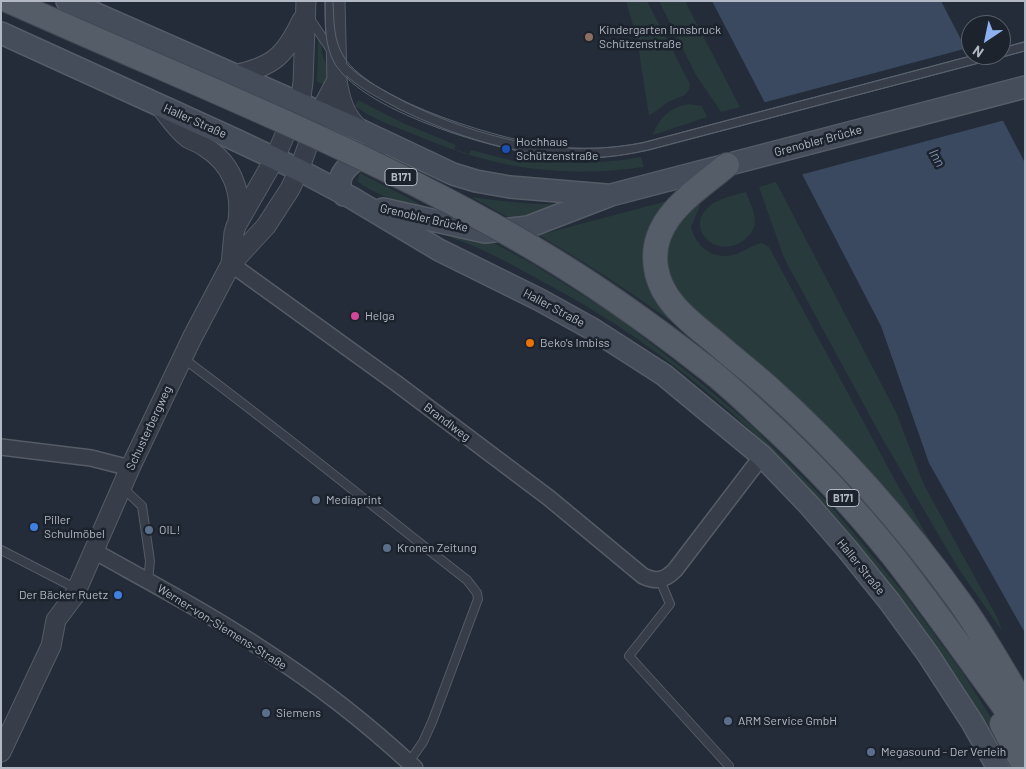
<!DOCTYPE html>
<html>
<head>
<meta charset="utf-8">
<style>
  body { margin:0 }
  #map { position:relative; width:1026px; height:769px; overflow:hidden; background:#232c38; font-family:Barlow,sans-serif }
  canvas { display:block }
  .frame { position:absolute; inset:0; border:2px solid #b2b9c5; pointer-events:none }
  .north { position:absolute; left:961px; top:15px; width:50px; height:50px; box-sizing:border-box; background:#1c232d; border:1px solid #585f6a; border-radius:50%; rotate:214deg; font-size:14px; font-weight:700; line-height:20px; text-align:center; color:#b2b9c5 }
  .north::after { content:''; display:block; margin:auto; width:18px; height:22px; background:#8db0ef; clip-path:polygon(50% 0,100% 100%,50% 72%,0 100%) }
</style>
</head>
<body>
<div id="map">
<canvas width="1026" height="769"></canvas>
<div class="frame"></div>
<div class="north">N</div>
</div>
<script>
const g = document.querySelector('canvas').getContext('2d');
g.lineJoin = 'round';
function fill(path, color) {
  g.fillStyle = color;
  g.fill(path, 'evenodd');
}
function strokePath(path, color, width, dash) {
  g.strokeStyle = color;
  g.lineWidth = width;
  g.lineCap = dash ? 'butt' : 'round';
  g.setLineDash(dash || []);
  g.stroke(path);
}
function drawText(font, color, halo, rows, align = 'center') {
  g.font = font + ' Barlow,sans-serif';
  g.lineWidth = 5;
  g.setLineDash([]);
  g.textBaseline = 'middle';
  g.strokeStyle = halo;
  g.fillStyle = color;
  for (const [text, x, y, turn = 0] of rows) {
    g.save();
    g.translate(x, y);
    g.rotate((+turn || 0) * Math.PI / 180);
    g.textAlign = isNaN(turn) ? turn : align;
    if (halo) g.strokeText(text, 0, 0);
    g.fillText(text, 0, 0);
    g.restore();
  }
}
const green = new Path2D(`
  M626,1H647L690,84L689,90L685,95L668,102L649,116L637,39Z
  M659,1H685L740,107L721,112L696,75Z
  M318,38H321L322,53L329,72L326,85L317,82Z
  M358,100L403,123L456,145L454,149L469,154L471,150L521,163L523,157C563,165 601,164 641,157L644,167C558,179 493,168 413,134C393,126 372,119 355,106Z
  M688,104L702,106L707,117L653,135C658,118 671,107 688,104Z
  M360,173L435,212C410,204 379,198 357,181Z
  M776,182L896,412L924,485L998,619L1002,631L958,568L924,510L882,438L790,269L783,255L759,187Z
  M746,192C749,200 755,212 755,221C755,229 750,235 744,240C715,262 680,224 714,203C723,197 735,195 746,192Z
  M471,197C503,201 534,206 567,203L570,204L513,220Z
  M671,200L673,201C631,246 641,277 679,320L785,413L847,475L920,561L950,602L984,653L982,655C906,543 820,439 714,354C659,310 599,271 539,235Z
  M699,204L700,206L691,227C696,246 712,260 733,255C743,253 751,245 762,243L769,247L896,482L936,551L694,313L667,281L666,240L681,217Z
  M452,235L490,241L533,264L616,316L695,378L751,425L831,506L907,597L963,673L988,713L1004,740L1010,761C895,568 748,391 547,284C517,268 484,248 452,238Z`);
const water = new Path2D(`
  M712,1H941L1025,163V633L929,463L881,326Z`);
const pier = new Path2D(`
  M968,48L1005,120L800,175L762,103Z`);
const service = new Path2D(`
  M308,16L331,50
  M1001,53L1025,46
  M340,63C357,83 381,94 403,106C477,142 565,165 647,146L992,55
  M184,359C280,430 372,506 467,580L477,593L478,599L432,722L423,742L409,762
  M122,487L142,506L150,561L148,581
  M1,550L77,589
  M660,580L670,604L629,656L729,766`);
const minor = new Path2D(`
  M231,264L396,383L549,498L643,576C656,582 664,581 675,570L762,456
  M1,447L91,458L130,468
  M94,551C151,583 210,614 265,651C318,685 369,725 415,768`);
const tertiary = new Path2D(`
  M233,75C273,67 285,56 302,20
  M337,80C340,100 345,118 362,131
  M160,106C168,116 177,130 188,138C193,141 200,143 205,147C231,163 242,190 238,220
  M231,264L234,233L236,226L275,158L301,97L303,82L306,1
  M1,752L51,646L56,620L74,596L130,468L192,338L231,264L266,226L290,189L299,170L320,112L337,80L335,1`);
const secondary = new Path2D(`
  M67,1L362,131L453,174L476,181L510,187L606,195
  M1,33L238,141L299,170L352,198L439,250L540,300L594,330L664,375L762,456L809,505L848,550L889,601L927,653L972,722L998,768
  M344,195C329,174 358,156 375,152
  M383,209L485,232L528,227L611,195L1025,87`);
const primary = new Path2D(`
  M9,1L75,30
  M727,165C694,193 648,219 656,268C661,302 692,323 716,343C733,358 751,372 768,387C839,451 903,523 959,601C983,634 1003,671 1025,707
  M704,366C724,381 743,399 761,416C808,459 853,506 893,556C936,611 975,668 1017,724L1025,737
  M1002,724L1025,768`);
const tram = new Path2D(`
  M325,1C325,22 324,45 335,64C366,114 508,155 565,158C593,160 621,156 648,150L1025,51
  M333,1C334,20 333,40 344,57C372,102 506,142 558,147C586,150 614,148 642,143L974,55
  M1001,48L1025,42`);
const primaryBridge = new Path2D(`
  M75,30C230,98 387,162 533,248C593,283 649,323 704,366`);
const markers = [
  [589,37,5,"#8d6e63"],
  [506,149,5,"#1a4fb4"],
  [355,316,5,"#d1479c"],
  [530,343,5,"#e8710a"],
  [316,500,5,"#5c6f8a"],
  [34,527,5,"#3f7fe0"],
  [149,530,5,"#5c6f8a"],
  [387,548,5,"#5c6f8a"],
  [118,595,5,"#3f7fe0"],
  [266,713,5,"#5c6f8a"],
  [728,721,5,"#5c6f8a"],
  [871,752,5,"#5c6f8a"]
];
const shields = [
  [401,177,32],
  [843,498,32]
];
const shieldNames = [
  ["B171",401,177],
  ["B171",843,498]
];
const poiNames = [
  ["Kindergarten Innsbruck",599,30],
  ["Schützenstraße",599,44],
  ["Hochhaus",516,142],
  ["Schützenstraße",516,156],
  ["Helga",365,316],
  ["Beko's Imbiss",540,343],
  ["Mediaprint",326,500],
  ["Piller",44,520],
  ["Schulmöbel",44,534],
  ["OIL!",159,530],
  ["Kronen Zeitung",397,548],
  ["Der Bäcker Ruetz",108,595,"right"],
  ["Siemens",276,713],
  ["ARM Service GmbH",738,721],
  ["Megasound - Der Verleih",881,752]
];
const streetNames = [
  ["Haller Straße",195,121,24],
  ["Grenobler Brücke",818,141,-15],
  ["Grenobler Brücke",424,218,13],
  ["Haller Straße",554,308,28],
  ["Brandlweg",447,422,37],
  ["Schusterbergweg",149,428,-65],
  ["Haller Straße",861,567,51],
  ["Werner-von-Siemens-Straße",222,627,32]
];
const waterNames = [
  ["Inn",937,158,61]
];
fill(green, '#283a3b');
fill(water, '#3a4960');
fill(pier, '#232c38');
strokePath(service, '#555c66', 10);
strokePath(minor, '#555c66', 18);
strokePath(tertiary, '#555c66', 21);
strokePath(secondary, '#555c66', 24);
strokePath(primary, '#404752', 26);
strokePath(service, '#373e49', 8);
strokePath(minor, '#373e49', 15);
strokePath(tertiary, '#373e49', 19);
strokePath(secondary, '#454d5b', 21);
strokePath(primary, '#555d68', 24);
strokePath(tram, '#59626f', 1);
strokePath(primaryBridge, '#404752', 26, []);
strokePath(primaryBridge, '#555d68', 24);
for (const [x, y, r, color] of markers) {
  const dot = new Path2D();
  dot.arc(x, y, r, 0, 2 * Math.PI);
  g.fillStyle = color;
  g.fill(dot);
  strokePath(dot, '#1c232d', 2);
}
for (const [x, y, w] of shields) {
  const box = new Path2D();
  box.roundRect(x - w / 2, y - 8.5, w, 17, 4);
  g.fillStyle = '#1c232d';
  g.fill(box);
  strokePath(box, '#b2b9c5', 1);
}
drawText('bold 11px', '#b2b9c5', null, shieldNames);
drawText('12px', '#b2b9c5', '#1c232d', poiNames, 'left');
drawText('12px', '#b2b9c5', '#1c232d', streetNames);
drawText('italic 14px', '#7c8eaa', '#1c232d', waterNames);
</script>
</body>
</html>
